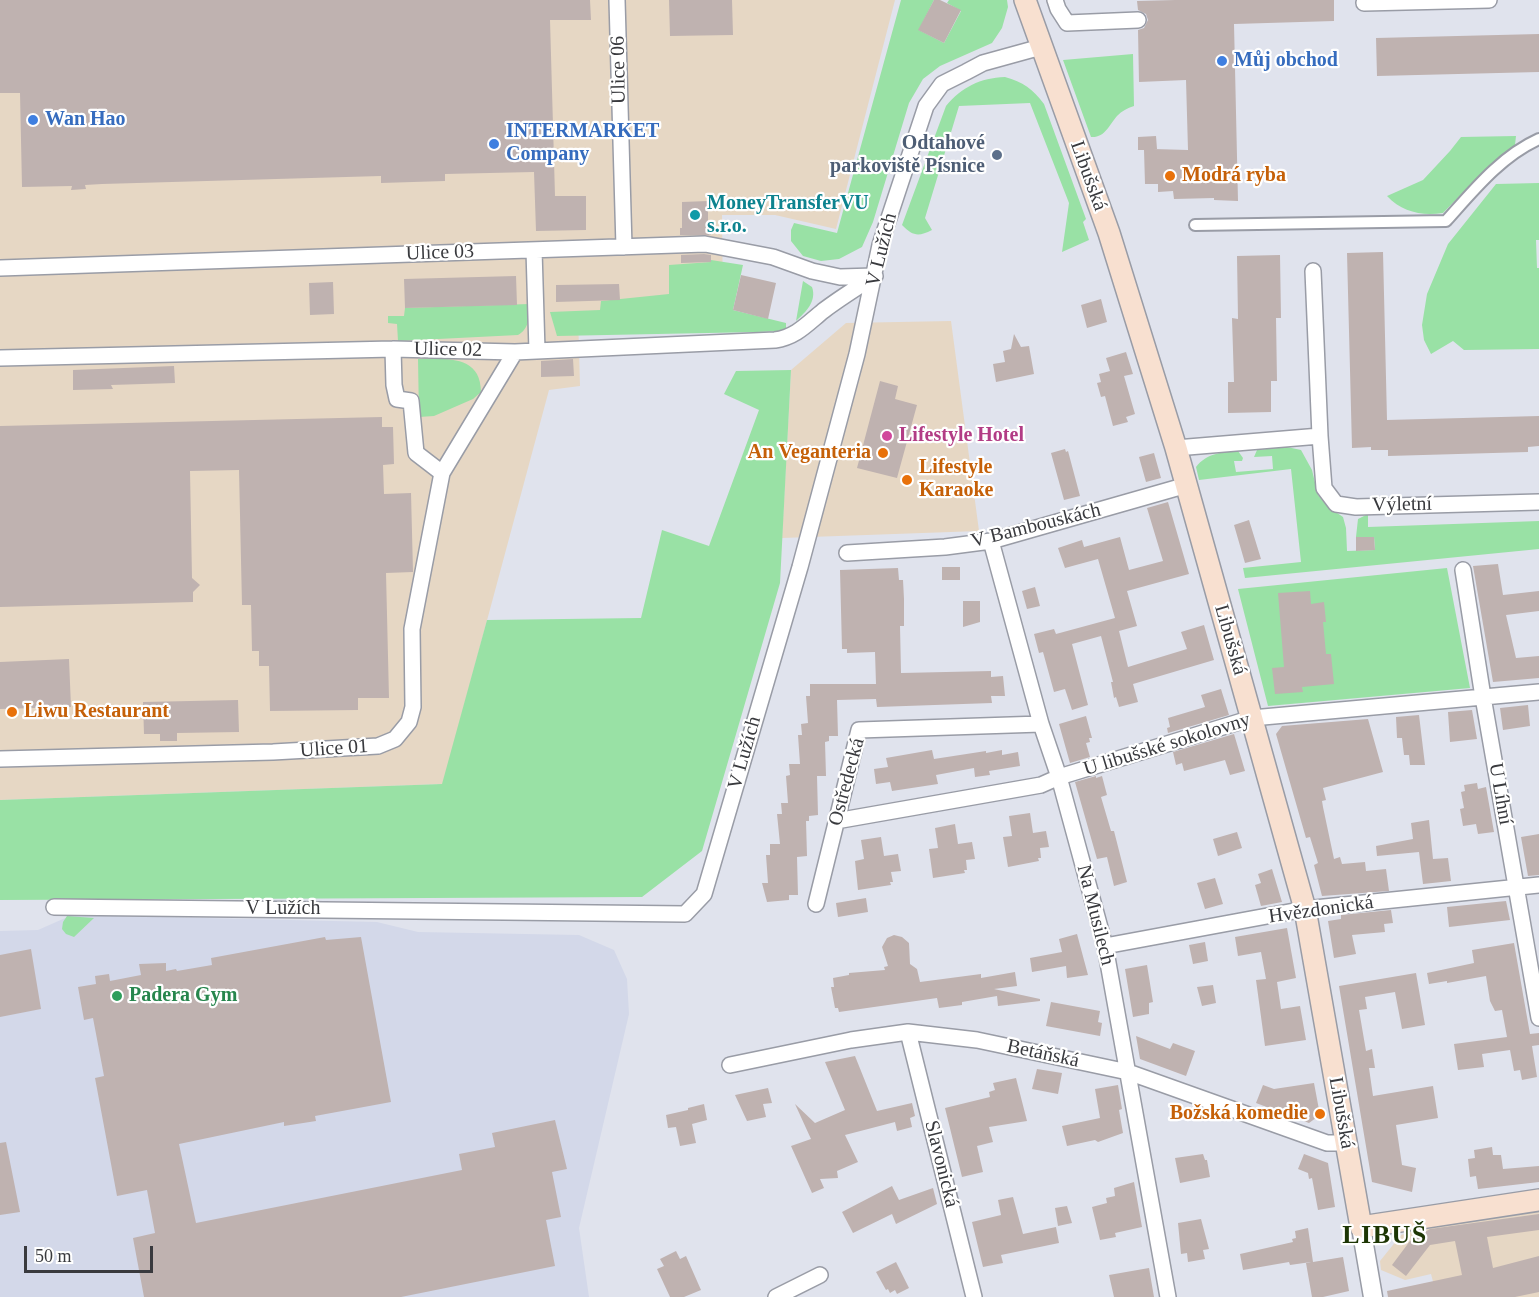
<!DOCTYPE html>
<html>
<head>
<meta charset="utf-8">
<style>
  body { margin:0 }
  #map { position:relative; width:1539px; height:1297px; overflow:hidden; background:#e0e3ed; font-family:Georgia,serif }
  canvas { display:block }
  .scale { position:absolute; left:24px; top:1246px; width:129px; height:27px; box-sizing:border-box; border:3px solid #393a3e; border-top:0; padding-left:8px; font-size:18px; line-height:21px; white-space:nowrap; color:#393a3e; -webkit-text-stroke:4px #fff; paint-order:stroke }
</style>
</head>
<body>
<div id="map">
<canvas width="1539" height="1297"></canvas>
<div class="scale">50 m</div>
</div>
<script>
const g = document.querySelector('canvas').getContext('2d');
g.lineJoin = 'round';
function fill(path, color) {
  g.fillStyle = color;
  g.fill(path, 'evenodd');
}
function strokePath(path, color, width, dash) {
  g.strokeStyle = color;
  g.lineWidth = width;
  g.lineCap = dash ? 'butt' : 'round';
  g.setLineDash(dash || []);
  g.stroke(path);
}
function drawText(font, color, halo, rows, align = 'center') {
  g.font = font + ' Georgia,serif';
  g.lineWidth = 4.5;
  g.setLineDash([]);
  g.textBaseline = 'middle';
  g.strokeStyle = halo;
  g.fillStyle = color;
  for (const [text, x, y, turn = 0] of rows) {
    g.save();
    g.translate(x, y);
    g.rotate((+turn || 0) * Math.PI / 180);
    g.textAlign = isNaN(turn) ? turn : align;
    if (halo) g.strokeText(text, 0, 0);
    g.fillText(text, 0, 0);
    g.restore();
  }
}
const commercial = new Path2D(`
  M0,0H895L836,229L775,215H722L723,307L578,313L580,386L549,390L443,784L0,800Z
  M951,321L979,531L782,538L791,370L846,323Z
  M1539,1209V1297H1437L1431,1274L1405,1280L1381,1270L1380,1261L1401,1235L1437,1222Z`);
const built = new Path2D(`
  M72,915L377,922L418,932L579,935L614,950L627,979L629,1014L579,1228L589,1297H0V931L38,930Z`);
const green = new Path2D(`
  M901,0H934L919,30L944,43L961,11L947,3L949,0H1007L1008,7L1002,28L992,43L940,66L923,79L909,103L873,222L862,247L839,259L821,261L803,256L791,241V230L794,223L837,233Z
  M1133,54L1134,106C1127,108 1122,111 1117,116C1109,125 1105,138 1091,137L1063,60Z
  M1005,77C1023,82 1033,89 1044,104L1086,219L1083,222L1089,240L1062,252L1069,203L1030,103L959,106L925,218L932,230C918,237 913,236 902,225L946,106C962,87 980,78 1005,77Z
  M1516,136L1515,145L1483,172L1443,213C1421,216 1402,212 1387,196L1423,180L1450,151L1461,137Z
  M1539,183V240H1536L1537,268H1539V349L1464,350L1453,341L1431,354L1424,340L1422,325L1427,294L1448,244L1496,184Z
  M711,260L743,265L733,310L786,323V328L779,331L757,332L557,336L550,312L600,310L601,301L669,294V265L711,262Z
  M803,281L812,287C817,301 806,312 796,321Z
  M529,304C529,317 530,328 518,335L398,341L397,324L388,323V316H404L405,308Z
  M418,359C444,359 481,354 481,392L473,399L434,416L419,417Z
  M791,370L780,583L702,851L642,897L0,900V800L442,784L487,620L641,618L662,530L709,546L759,410L724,394L736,371Z
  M1287,447L1301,450L1312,470L1318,495L1327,506L1343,517L1346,528L1347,551L1375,550L1374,537H1356L1358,519L1368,514V527L1539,521V549L1245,578L1243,568L1301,562L1291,469L1199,480L1196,467C1207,453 1222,452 1238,451L1243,458L1242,461H1234L1236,472L1273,469L1272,456L1254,457L1257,450Z
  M1447,568L1470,688L1268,706L1238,589Z
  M67,916L94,918L74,937L66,934L62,929L63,922Z`);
const building = new Path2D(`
  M0,0H590L591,20H550L555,196H586V230L536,231L534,172L445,174V181L381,183V176L102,184L85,185L86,189L71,190L72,186L22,187L20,93H0Z
  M669,0H732L733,35L670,36Z
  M934,0H940L961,10L944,43L918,30Z
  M1175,0H1334V21L1234,24L1238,201L1214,200V198L1174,199L1173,191L1158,192V184H1145L1144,150H1138V137L1156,136L1157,149H1153L1188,150L1186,80L1139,82L1138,30L1144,28L1148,20L1146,14L1138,10L1137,1Z
  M1539,34V72L1377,76L1376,38Z
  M708,201V227H710L711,235H680V228H682V202Z
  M1383,252L1387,420L1539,416V446L1528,447V452L1388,456V450H1371V447L1352,448L1347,253Z
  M704,254L711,255V262L681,263V255Z
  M1280,255L1281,318H1276L1277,381H1271V412L1228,413V382H1234L1232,318L1238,319L1237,256Z
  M741,275L776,283L768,319L733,310Z
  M516,276L517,305L405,308L404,279Z
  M333,282L334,314L310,315L309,283Z
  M619,284L620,300L556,302V285Z
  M1101,299L1107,322L1087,328L1081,305Z
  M1014,334L1021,347L1029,346L1034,374L996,382L993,364L1005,362L1003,351L1011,349Z
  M1126,352L1133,374L1124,376L1135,414L1126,417L1128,422L1113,426L1105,396L1101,397L1097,383L1101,382L1099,374L1110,371L1106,358Z
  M573,359L574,376L541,377V361Z
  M174,366L175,383L111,385L113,389L73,390V370Z
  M880,381L898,386L895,399L917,405L897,478L857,468Z
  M382,417V427H393L394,464L383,465L384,494L411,493L413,572L386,573L389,698H358V710L270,711L269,666H259V651H252L251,605H242L239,470L190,471L192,578L200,585L193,592V602L0,607V426Z
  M1065,449L1066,452L1068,451L1080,496L1064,500L1051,453Z
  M1154,453L1161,478L1146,482L1139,457Z
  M1168,502L1189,574L1127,591L1137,626L1119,631L1128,667L1187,649L1181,632L1204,625L1214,660L1133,684L1138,702L1119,707L1116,697L1114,698L1111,682H1113L1101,636L1072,644L1088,705L1072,710L1065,689L1054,692L1043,652L1039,653L1034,634L1054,629L1056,634L1115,618L1098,559L1065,568L1058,548L1082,540L1084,547L1120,537L1129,570L1163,561L1147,508Z
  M1249,520L1261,559L1245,563L1234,525Z
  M1356,537H1374L1375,550L1356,551Z
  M1498,564L1503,595L1539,591V611L1506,615L1516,658L1539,656V678L1493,682L1473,566Z
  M942,567H960V580H942Z
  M898,568L899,580H903L904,599V626H900L901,673L991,671V677L1003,676L1005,696H991L992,703L877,707L876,699L837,700L838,736H829V741L825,742L826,776H817L818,815L809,816V821H806L807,856L797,857L798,895H789V900L767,902L762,883H768L766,855H770V844H780L777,814H782L781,803H788L786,776L790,775L789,764H800L798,735H802L801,724L808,723L806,696H810V684H876L875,652L847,653V649H842L840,570Z
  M1035,587L1040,606L1027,609L1022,591Z
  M1310,591L1311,604L1324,602L1326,622H1323L1326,654H1331L1334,684L1302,687L1303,692L1275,694L1272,668L1284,667L1278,593Z
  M963,601H980V622L963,627Z
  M69,659L71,707L0,709V662Z
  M1221,689L1229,715L1168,733L1167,728L1170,727L1168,718L1205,707L1201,695Z
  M238,700L239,732L177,733V741H160V734H144L143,702Z
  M1528,705L1530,726L1503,730L1500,708Z
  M1472,710L1477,739L1450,742L1448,712Z
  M1419,715L1425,765H1410L1409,755H1404L1402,738H1397L1396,717Z
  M1086,716L1092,738H1089L1090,742L1086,743L1090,757L1070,763L1059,724Z
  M1368,719L1383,772L1323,788L1326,800L1322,801L1323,807L1334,859L1340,857L1342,864L1365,862L1366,871L1386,869L1389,891L1322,896L1314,865L1318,863L1310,837L1306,838L1276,734L1282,726Z
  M1234,734L1245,771L1230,775L1225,760L1184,771L1182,763L1176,765L1173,752Z
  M932,750L934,759L986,751V753L1002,750V755L1018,752L1020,766L989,771L990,775L975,777L974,768L936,775L938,784L892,791L890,782L876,784L874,769L888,767L886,758Z
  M1096,776V778L1102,776L1107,795L1101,797L1111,831H1114L1127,882L1114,886L1107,857L1097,859L1075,782Z
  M1477,783L1478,789L1486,787L1494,832L1478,834L1476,824L1463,826L1460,809L1464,808L1461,792L1465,791L1464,785Z
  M1030,813L1033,833L1046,831L1049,847L1040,848L1041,858H1038L1039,861L1008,867L1003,837L1012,836L1009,816Z
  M1429,820L1433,859L1448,858L1451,881L1423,884L1419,852L1377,856L1376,846L1413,839L1411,823Z
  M955,824L958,844L972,842L975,859L966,860L967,870H964L965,873L933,878L929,849L938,848L935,828Z
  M1237,832L1242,848L1218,856L1213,839Z
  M1539,834V875L1528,876L1521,837Z
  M881,837L884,856L898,854L901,871L891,872L893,882H890L891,885L858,890L855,861L864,859L861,840Z
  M1272,869L1282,902L1261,906L1255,885L1261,883L1258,874Z
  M1215,878L1223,904L1205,909L1197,883Z
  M866,898L868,912L838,917L836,903Z
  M1506,901L1510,920L1449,927L1447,907Z
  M1391,910L1393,923L1384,924L1385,932L1352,935L1356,954L1334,958L1328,921L1341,919V915Z
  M1287,928L1296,978L1277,982L1281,1009L1300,1006L1306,1040L1265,1046L1256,980L1266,979L1261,952L1238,956L1235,937Z
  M1077,934L1088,975L1067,978L1066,966L1032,972L1030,958L1062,952L1059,939Z
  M894,935L902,937L909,943L910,964L917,969L920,982L981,974V978L1015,972L1017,986L994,989L1040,999V1001L998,1006L997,996L962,1002V1005L939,1008L937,998L839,1012L838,1008H835L831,987H834L833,978L849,975V973L885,970L884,967L888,966L882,947L887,938Z
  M325,937L326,940L361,937L391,1102L315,1116L316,1121L284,1126V1122L179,1144L196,1223L462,1170L459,1154L495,1147L492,1133L555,1120L567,1169L552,1172L561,1217L546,1220L555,1266L401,1297H144L133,1238L155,1233L147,1190L117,1196L95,1078L104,1076L93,1018L84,1020L78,987L96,984L95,976L109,974L110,981L141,975L139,964L166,963V971L176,969L177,971L212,965L211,958Z
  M1205,942L1208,961L1193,964L1189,945Z
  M1514,943L1530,1034L1539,1033V1045L1532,1046L1537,1077L1522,1080L1520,1070L1514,1071L1510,1050L1482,1054L1484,1067L1458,1070L1454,1044L1507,1037L1502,1010L1495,1011L1490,1001L1486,976L1447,983V981L1429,984L1427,973L1474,963L1472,950Z
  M31,949L41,1009L0,1017V955Z
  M1147,965L1153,1002L1149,1003V1014L1133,1017L1125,969Z
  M1416,973L1425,1025L1402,1029L1395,992L1365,997L1367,1009L1359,1010L1366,1051L1372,1049L1375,1068H1369L1373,1096L1433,1086L1438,1118L1396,1125L1402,1165L1416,1168L1412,1192L1372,1182L1339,986Z
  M1213,985L1216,1003L1202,1006L1197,987Z
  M1051,1002L1100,1011L1098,1022L1102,1023L1100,1036L1046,1026Z
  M1136,1036L1170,1049L1173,1043L1195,1051L1186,1076L1140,1059Z
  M855,1056L877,1111L912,1103L915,1116L910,1118L912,1127L897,1131L895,1122L845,1135L858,1162L837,1171L838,1178L820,1179L824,1188L812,1193L791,1146L811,1139L795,1104L815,1123L845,1110L825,1062Z
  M1037,1069L1062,1073L1058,1094L1032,1089Z
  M1016,1078L1027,1121L989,1127L993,1142L977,1146L983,1172L962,1177L945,1108L990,1097L989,1092L995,1090L993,1083Z
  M1314,1083L1320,1115L1309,1123L1256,1103L1263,1085L1274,1089Z
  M1118,1085L1122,1109L1119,1110L1123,1133L1098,1142L1095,1140L1067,1146L1062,1126L1100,1118L1095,1089Z
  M768,1088L772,1103L763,1104L766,1117L747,1121L735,1095Z
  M704,1104L707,1120L692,1124L696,1143L680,1146L676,1127L668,1128L666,1115L688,1110V1108Z
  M6,1142L20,1212L0,1215V1143Z
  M1492,1147L1493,1155H1501L1503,1169L1539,1166V1182L1478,1189L1476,1176L1470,1177L1468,1159L1475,1158L1474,1150Z
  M1203,1154L1205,1160H1207L1210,1177L1180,1183L1175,1158Z
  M1304,1154L1328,1163L1335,1207L1318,1210L1312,1178L1309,1179L1308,1173L1298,1169Z
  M1134,1182L1142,1227L1115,1233L1116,1237L1100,1240L1092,1207L1107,1203L1106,1198L1115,1196L1114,1188Z
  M892,1186L899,1200L933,1188L937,1204L896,1224L892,1214L853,1233L842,1212Z
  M1013,1197L1023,1234L1056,1227L1059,1243L1001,1255L1003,1263L983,1267L972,1222L1001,1215L998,1200Z
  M1067,1206L1072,1223L1058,1226L1055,1208Z
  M1539,1214V1230L1487,1237L1493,1268L1539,1256V1292L1515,1297H1388L1387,1291L1462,1275L1455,1241L1430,1245L1406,1276L1392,1265L1410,1241L1430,1229Z
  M1201,1219L1209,1249L1203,1250L1205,1259L1188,1262L1187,1253L1181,1254L1178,1223Z
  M1308,1228L1313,1262L1343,1257L1349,1291L1323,1297H1312L1306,1263L1311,1262L1290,1265L1289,1262L1243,1270L1240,1254L1293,1242L1292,1239L1296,1238L1295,1231Z
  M676,1251L680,1259L686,1256L701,1290L684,1297H670L657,1269L664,1266L660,1259Z
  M896,1262L909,1288L897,1294L895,1290L890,1293L888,1289L886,1290L876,1272Z
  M1149,1268L1154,1297H1114L1109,1275Z`);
const pedestrian = new Path2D(`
  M1195,225L1446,221C1473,191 1501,156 1539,139`);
const minor = new Path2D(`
  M617,0L624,247
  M1055,0L1058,9L1067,23L1138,20
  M1364,3L1489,0
  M534,250L537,351
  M0,268L705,244L773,257L812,271L840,277L874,276
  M1313,271L1320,436L1324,488L1336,504L1356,507L1539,502
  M393,349L394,385L397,399L411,401L416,453L442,473
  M0,358L393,349L515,352L775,340C796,337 807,324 823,311C840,298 858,287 875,276
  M1176,448L1320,436
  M991,541L1041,724L1059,777L1105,946L1168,1297
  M847,553L945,547L991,541L1187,485
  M1463,570L1483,697L1539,1018
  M0,759L273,752L378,746L395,739L409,722L413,707L412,629L442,473L515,352
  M836,821L1041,785L1059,777L1252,718L1539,692
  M816,904L859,730L1041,724
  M54,907L685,914L704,894L800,567L857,354L880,245L926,106L942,84L966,72L983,63L1041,47
  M1105,946L1305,909L1539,885
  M908,1032L974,1297
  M730,1065L851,1040L908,1032L977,1040L1128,1072L1327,1143H1347
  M776,1297L820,1275`);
const tertiary = new Path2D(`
  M1361,1227L1373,1297`);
const secondary = new Path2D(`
  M1025,0L1109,233L1176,448L1305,909L1361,1227L1539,1200`);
const markers = [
  [1222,61,6,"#3f7fe0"],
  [33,120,6,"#3f7fe0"],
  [494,144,6,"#3f7fe0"],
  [997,155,6,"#5c6f8a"],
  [1170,176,6,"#e8710a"],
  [695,215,6,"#0f9aa8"],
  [887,436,6,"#d1479c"],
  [883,453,6,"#e8710a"],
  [907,480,6,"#e8710a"],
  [12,712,6,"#e8710a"],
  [117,996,6,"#2e9e5b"],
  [1320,1114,6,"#e8710a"]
];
const shopNames = [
  ["Můj obchod",1234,61],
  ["Wan Hao",45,120],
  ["INTERMARKET",506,132],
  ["Company",506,155]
];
const streetNames = [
  ["Ulice 06",619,70,-91],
  ["Libušská",1088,176,70],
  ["V Lužích",882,250,-76],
  ["Ulice 03",440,253,-2],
  ["Ulice 02",448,350,1],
  ["Výletní",1402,505,-1],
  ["V Bambouskách",1036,526,-14],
  ["Libušská",1230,640,74],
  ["U libušské sokolovny",1167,745,-17],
  ["Ulice 01",334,749,-4],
  ["V Lužích",745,753,-74],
  ["Ostředecká",847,782,-75],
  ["U Líhní",1500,794,80],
  ["V Lužích",283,909],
  ["Hvězdonická",1321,910,-8],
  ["Na Musilech",1095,915,76],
  ["Betáňská",1043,1054,12],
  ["Libušská",1341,1113,80],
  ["Slavonická",941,1164,76]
];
const serviceNames = [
  ["Odtahové",985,144],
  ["parkoviště Písnice",985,167]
];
const foodNames = [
  ["Modrá ryba",1182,176],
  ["An Veganteria",871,453,"right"],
  ["Lifestyle",919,468],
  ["Karaoke",919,491],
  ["Liwu Restaurant",24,712],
  ["Božská komedie",1308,1114,"right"]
];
const cultureNames = [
  ["MoneyTransferVU",707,204],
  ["s.r.o.",707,227]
];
const hotelNames = [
  ["Lifestyle Hotel",899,436]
];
const leisureNames = [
  ["Padera Gym",129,996]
];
const districtNames = [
  ["LIBUŠ",1385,1236]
];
fill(commercial, '#e6d7c4');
fill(built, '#d3d8e9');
fill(green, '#99e1a5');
fill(building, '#bfb2b0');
strokePath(pedestrian, '#999ca6', 14);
strokePath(minor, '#999ca6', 18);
strokePath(tertiary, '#999ca6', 21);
strokePath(secondary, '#999ca6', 24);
strokePath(pedestrian, '#fff', 10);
strokePath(minor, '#fff', 15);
strokePath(tertiary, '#fff', 18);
strokePath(secondary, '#f8e0d0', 21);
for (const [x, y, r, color] of markers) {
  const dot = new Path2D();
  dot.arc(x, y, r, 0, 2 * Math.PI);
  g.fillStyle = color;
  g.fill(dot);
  strokePath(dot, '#fff', 2);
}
drawText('bold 20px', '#366cbe', '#fff', shopNames, 'left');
drawText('20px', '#393a3e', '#fff', streetNames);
drawText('bold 20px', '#4e5e75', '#fff', serviceNames, 'right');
drawText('bold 20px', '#c56008', '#fff', foodNames, 'left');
drawText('bold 20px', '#0d838f', '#fff', cultureNames, 'left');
drawText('bold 20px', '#b23c85', '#fff', hotelNames, 'left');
drawText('bold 20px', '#27864d', '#fff', leisureNames, 'left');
g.letterSpacing = '1.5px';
drawText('bold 26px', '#1d3604', '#fff', districtNames);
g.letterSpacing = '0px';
</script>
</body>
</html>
